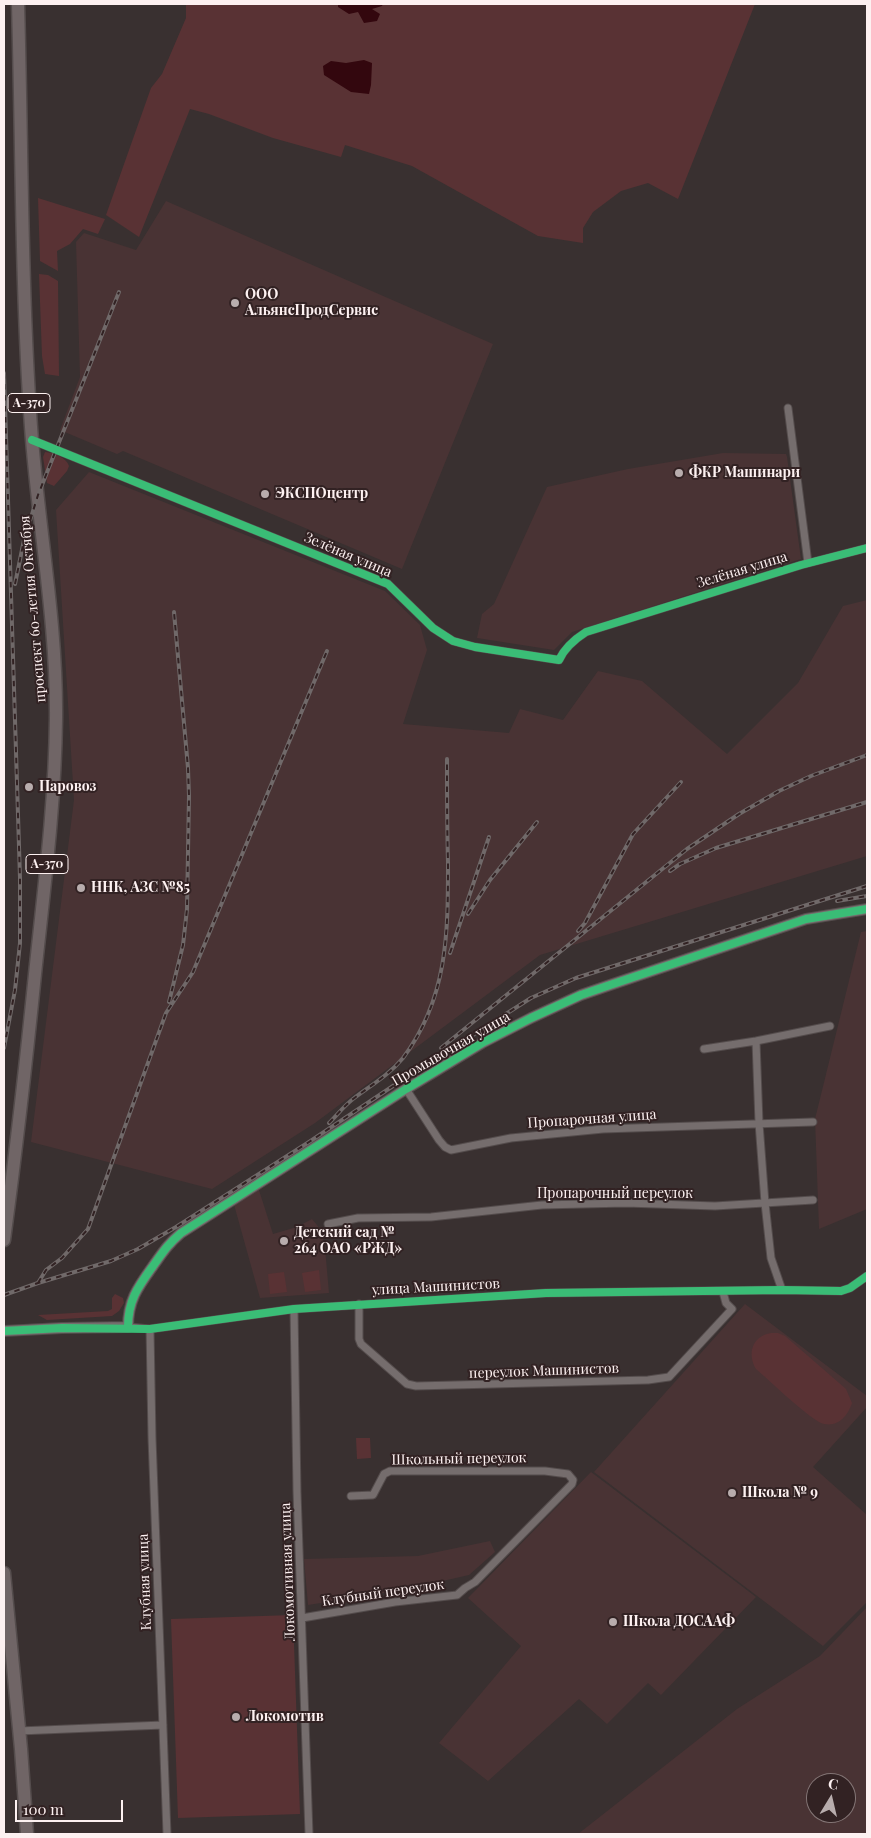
<!DOCTYPE html>
<html>
<head>
<meta charset="utf-8">
<style>
  body { margin:0 }
  #map { position:relative; width:871px; height:1838px; overflow:hidden; background:#393030; font-family:"Playfair Display",serif }
  canvas { display:block }
  .frame { position:absolute; inset:0; border:5px solid #fdf1f1; pointer-events:none }
  .north { position:absolute; left:806px; top:1773px; width:50px; height:50px; box-sizing:border-box; background:#322223; border:1px solid #837575; border-radius:50%; rotate:9deg; font-size:14px; font-weight:700; line-height:20px; text-align:center; color:#fdf1f1 }
  .north::after { content:''; display:block; margin:auto; width:18px; height:22px; background:#b8adad; clip-path:polygon(50% 0,100% 100%,50% 72%,0 100%) }
  .scale { position:absolute; left:15px; top:1800px; width:108px; height:22px; box-sizing:border-box; border:2px solid #fdf1f1; border-top:0; padding-left:6px; font-size:15px; line-height:18px; white-space:nowrap; color:#fdf1f1; -webkit-text-stroke:4px #322223; paint-order:stroke }
</style>
</head>
<body>
<div id="map">
<canvas width="871" height="1838"></canvas>
<div class="frame"></div>
<div class="north">С</div>
<div class="scale">100 m</div>
</div>
<script>
const g = document.querySelector('canvas').getContext('2d');
g.lineJoin = 'round';
function fill(path, color) {
  g.fillStyle = color;
  g.fill(path, 'evenodd');
}
function strokePath(path, color, width, dash) {
  g.strokeStyle = color;
  g.lineWidth = width;
  g.lineCap = dash ? 'butt' : 'round';
  g.setLineDash(dash || []);
  g.stroke(path);
}
function drawText(font, color, halo, rows, align = 'center') {
  g.font = font + ' "Playfair Display",serif';
  g.lineWidth = 4;
  g.setLineDash([]);
  g.textBaseline = 'middle';
  g.strokeStyle = halo;
  g.fillStyle = color;
  for (const [text, x, y, turn = 0] of rows) {
    g.save();
    g.translate(x, y);
    g.rotate((+turn || 0) * Math.PI / 180);
    g.textAlign = isNaN(turn) ? turn : align;
    if (halo) g.strokeText(text, 0, 0);
    g.fillText(text, 0, 0);
    g.restore();
  }
}
const built = new Path2D(`
  M166,201L493,344L402,569L123,451L117,454L60,430L80,377L76,242L84,233L136,250Z
  M723,453L786,454L787,457L801,559L572,632L554,650L477,638L482,614L494,604L547,487L628,469Z
  M89,472L385,591L420,625L427,650L403,724L509,733L520,709L563,720L598,671L642,681L727,754L798,683L843,606L867,600V856L540,955L315,1123L212,1189L31,1142L74,800L56,510Z
  M867,931V1209L819,1229L815,1119L861,932Z
  M258,1187L273,1234L297,1227L312,1219L321,1230L325,1248L329,1293L260,1298L233,1201Z
  M745,1304L867,1396V1407L813,1467L867,1515V1602L823,1646L594,1472Z
  M591,1472L756,1597L661,1695L648,1683L607,1724L579,1699L488,1781L439,1743L521,1646L468,1598Z
  M490,1541L495,1552L469,1575L403,1590L308,1605L304,1559L418,1556Z
  M867,1607V1834H578L737,1709L820,1656ZM816,1783H846V1813H816Z`);
const green = new Path2D(`
  M186,4H755L678,199L648,183L621,191L593,212L583,228V243L538,236L412,166L345,145L341,157L273,138L209,114L190,109L139,237L106,215L151,88L162,74L186,18Z
  M38,198L105,219L98,234L83,229L70,244L57,251L58,271L40,261Z
  M39,274L48,275L58,281L59,376L45,374L42,356Z
  M45,452C54,453 66,457 69,466L67,471L54,486L47,483L43,457Z
  M319,1270L321,1290L305,1292L302,1273Z
  M284,1272L287,1292L270,1294L268,1274Z
  M115,1294L123,1298L124,1303L119,1311L112,1316L47,1320L38,1315L108,1311L112,1309V1298Z
  M771,1333H778L785,1336L846,1389L852,1403C848,1415 839,1427 824,1424C812,1422 768,1379 756,1369C747,1354 752,1336 771,1333Z
  M356,1438H370L371,1458L357,1459Z
  M293,1615L300,1814L178,1818L171,1619Z`);
const water = new Path2D(`
  M338,4H383L382,6L372,9L380,14L377,21L364,23L358,12L349,14L338,7Z
  M364,60L372,63L371,85L369,94L351,92L324,75L323,66L331,61L346,63Z`);
const street = new Path2D(`
  M788,408L808,563
  M32,440L388,584L433,628L453,641L475,647L559,660C565,647 575,639 586,632L801,565L867,548
  M756,1041L759,1123L765,1203L771,1258L782,1290
  M704,1049L756,1041L830,1026
  M406,1089L439,1140L445,1147L451,1150L511,1138L603,1129L813,1122
  M328,1224L358,1218L431,1217L542,1205L626,1203L715,1206L813,1200
  M359,1304V1339L361,1344L407,1384L416,1386L648,1380L669,1377L732,1309L726,1303L723,1292
  M294,1309L297,1492L309,1834
  M128,1327L150,1329L294,1309L546,1293L782,1290L841,1291L850,1288L867,1276
  M150,1329L152,1438L167,1834
  M302,1618L395,1602L457,1595L465,1588L475,1582L572,1484L573,1480L568,1474L545,1471H390L384,1474L373,1495L351,1496
  M19,1731L163,1725`);
const secondary = new Path2D(`
  M4,1331L62,1328L128,1327C128,1300 138,1287 153,1266C163,1252 168,1244 181,1233L406,1089L482,1043L531,1018L581,995L610,985L806,919L867,909`);
const highway = new Path2D(`
  M4,1240C16,1151 26,1063 35,974C44,889 55,805 56,719C57,621 38,525 31,427C21,286 22,145 18,4
  M4,1573L21,1749L27,1834`);
const rail = new Path2D(`
  M4,373L20,878V943L15,990L4,1048
  M15,584L24,540L38,495L119,292
  M670,871L680,864L716,848L867,802
  M837,901L867,896
  M468,914L490,880L537,822
  M578,931L585,923L633,834L681,782
  M450,953L489,837
  M519,985L687,849L739,814L779,791L811,776L867,755
  M169,1002L183,945L187,909L189,796L188,768L174,612
  M441,1048L525,980
  M329,1123C337,1115 344,1106 353,1099C370,1086 389,1075 403,1058C448,998 448,933 448,862C447,827 447,793 447,759
  M38,1283L46,1270L62,1258L88,1229L166,1013L193,972L327,651
  M4,1295L38,1283L111,1261L138,1249L176,1227L309,1142L399,1082L531,998L576,978L867,886`);
const cycleway = new Path2D(`
  M32,440L388,584L433,628L453,641L475,647L559,660C565,647 575,639 586,632L801,565L867,548
  M128,1327C128,1300 138,1287 153,1266C163,1252 168,1244 181,1233L406,1089L482,1043L531,1018L581,995L610,985L806,919L867,909
  M4,1331L62,1328L150,1329L294,1309L546,1293L782,1290L841,1291L850,1288L867,1276`);
const markers = [
  [235,303,5,"#b8adad"],
  [679,473,5,"#b8adad"],
  [265,494,5,"#b8adad"],
  [29,787,5,"#b8adad"],
  [81,888,5,"#b8adad"],
  [284,1241,5,"#b8adad"],
  [732,1493,5,"#b8adad"],
  [613,1622,5,"#b8adad"],
  [236,1717,5,"#b8adad"]
];
const shields = [
  [29,403,42],
  [47,864,42]
];
const shieldNames = [
  ["А-370",29,403],
  ["А-370",47,864]
];
const poiNames = [
  ["ООО",245,295],
  ["АльянсПродСервис",245,311],
  ["ФКР Машинари",689,473],
  ["ЭКСПОцентр",275,494],
  ["Паровоз",39,787],
  ["ННК, АЗС №85",91,888],
  ["Детский сад №",294,1233],
  ["264 ОАО «РЖД»",294,1249],
  ["Школа № 9",742,1493],
  ["Школа ДОСААФ",623,1622],
  ["Локомотив",246,1717]
];
const streetNames = [
  ["Зелёная улица",348,555,23],
  ["Зелёная улица",742,570,-17],
  ["проспект 60-летия Октября",33,609,-95],
  ["Промывочная улица",451,1049,-30],
  ["Пропарочная улица",592,1119,-4],
  ["Пропарочный переулок",615,1194],
  ["улица Машинистов",436,1287,-3],
  ["переулок Машинистов",544,1371,-2],
  ["Школьный переулок",459,1459,-1],
  ["Локомотивная улица",288,1572,-92],
  ["Клубная улица",145,1582,-92],
  ["Клубный переулок",383,1593,-8]
];
fill(built, '#493334');
fill(green, '#593234');
fill(water, '#33070e');
strokePath(street, '#544c4c', 9);
strokePath(secondary, '#544c4c', 12);
strokePath(highway, '#544c4c', 15);
strokePath(street, '#756d6d', 7);
strokePath(secondary, '#756d6d', 10);
strokePath(highway, '#706566', 12);
strokePath(rail, '#706969', 4);
strokePath(rail, '#322223', 2, [5.5]);
strokePath(cycleway, '#3abd76', 8);
for (const [x, y, r, color] of markers) {
  const dot = new Path2D();
  dot.arc(x, y, r, 0, 2 * Math.PI);
  g.fillStyle = color;
  g.fill(dot);
  strokePath(dot, '#322223', 2);
}
for (const [x, y, w] of shields) {
  const box = new Path2D();
  box.roundRect(x - w / 2, y - 9.5, w, 19, 4);
  g.fillStyle = '#322223';
  g.fill(box);
  strokePath(box, '#fdf1f1', 1);
}
drawText('bold 12px', '#fdf1f1', null, shieldNames);
drawText('bold 14px', '#fdf1f1', '#322223', poiNames, 'left');
drawText('14px', '#fdf1f1', '#322223', streetNames);
</script>
</body>
</html>
